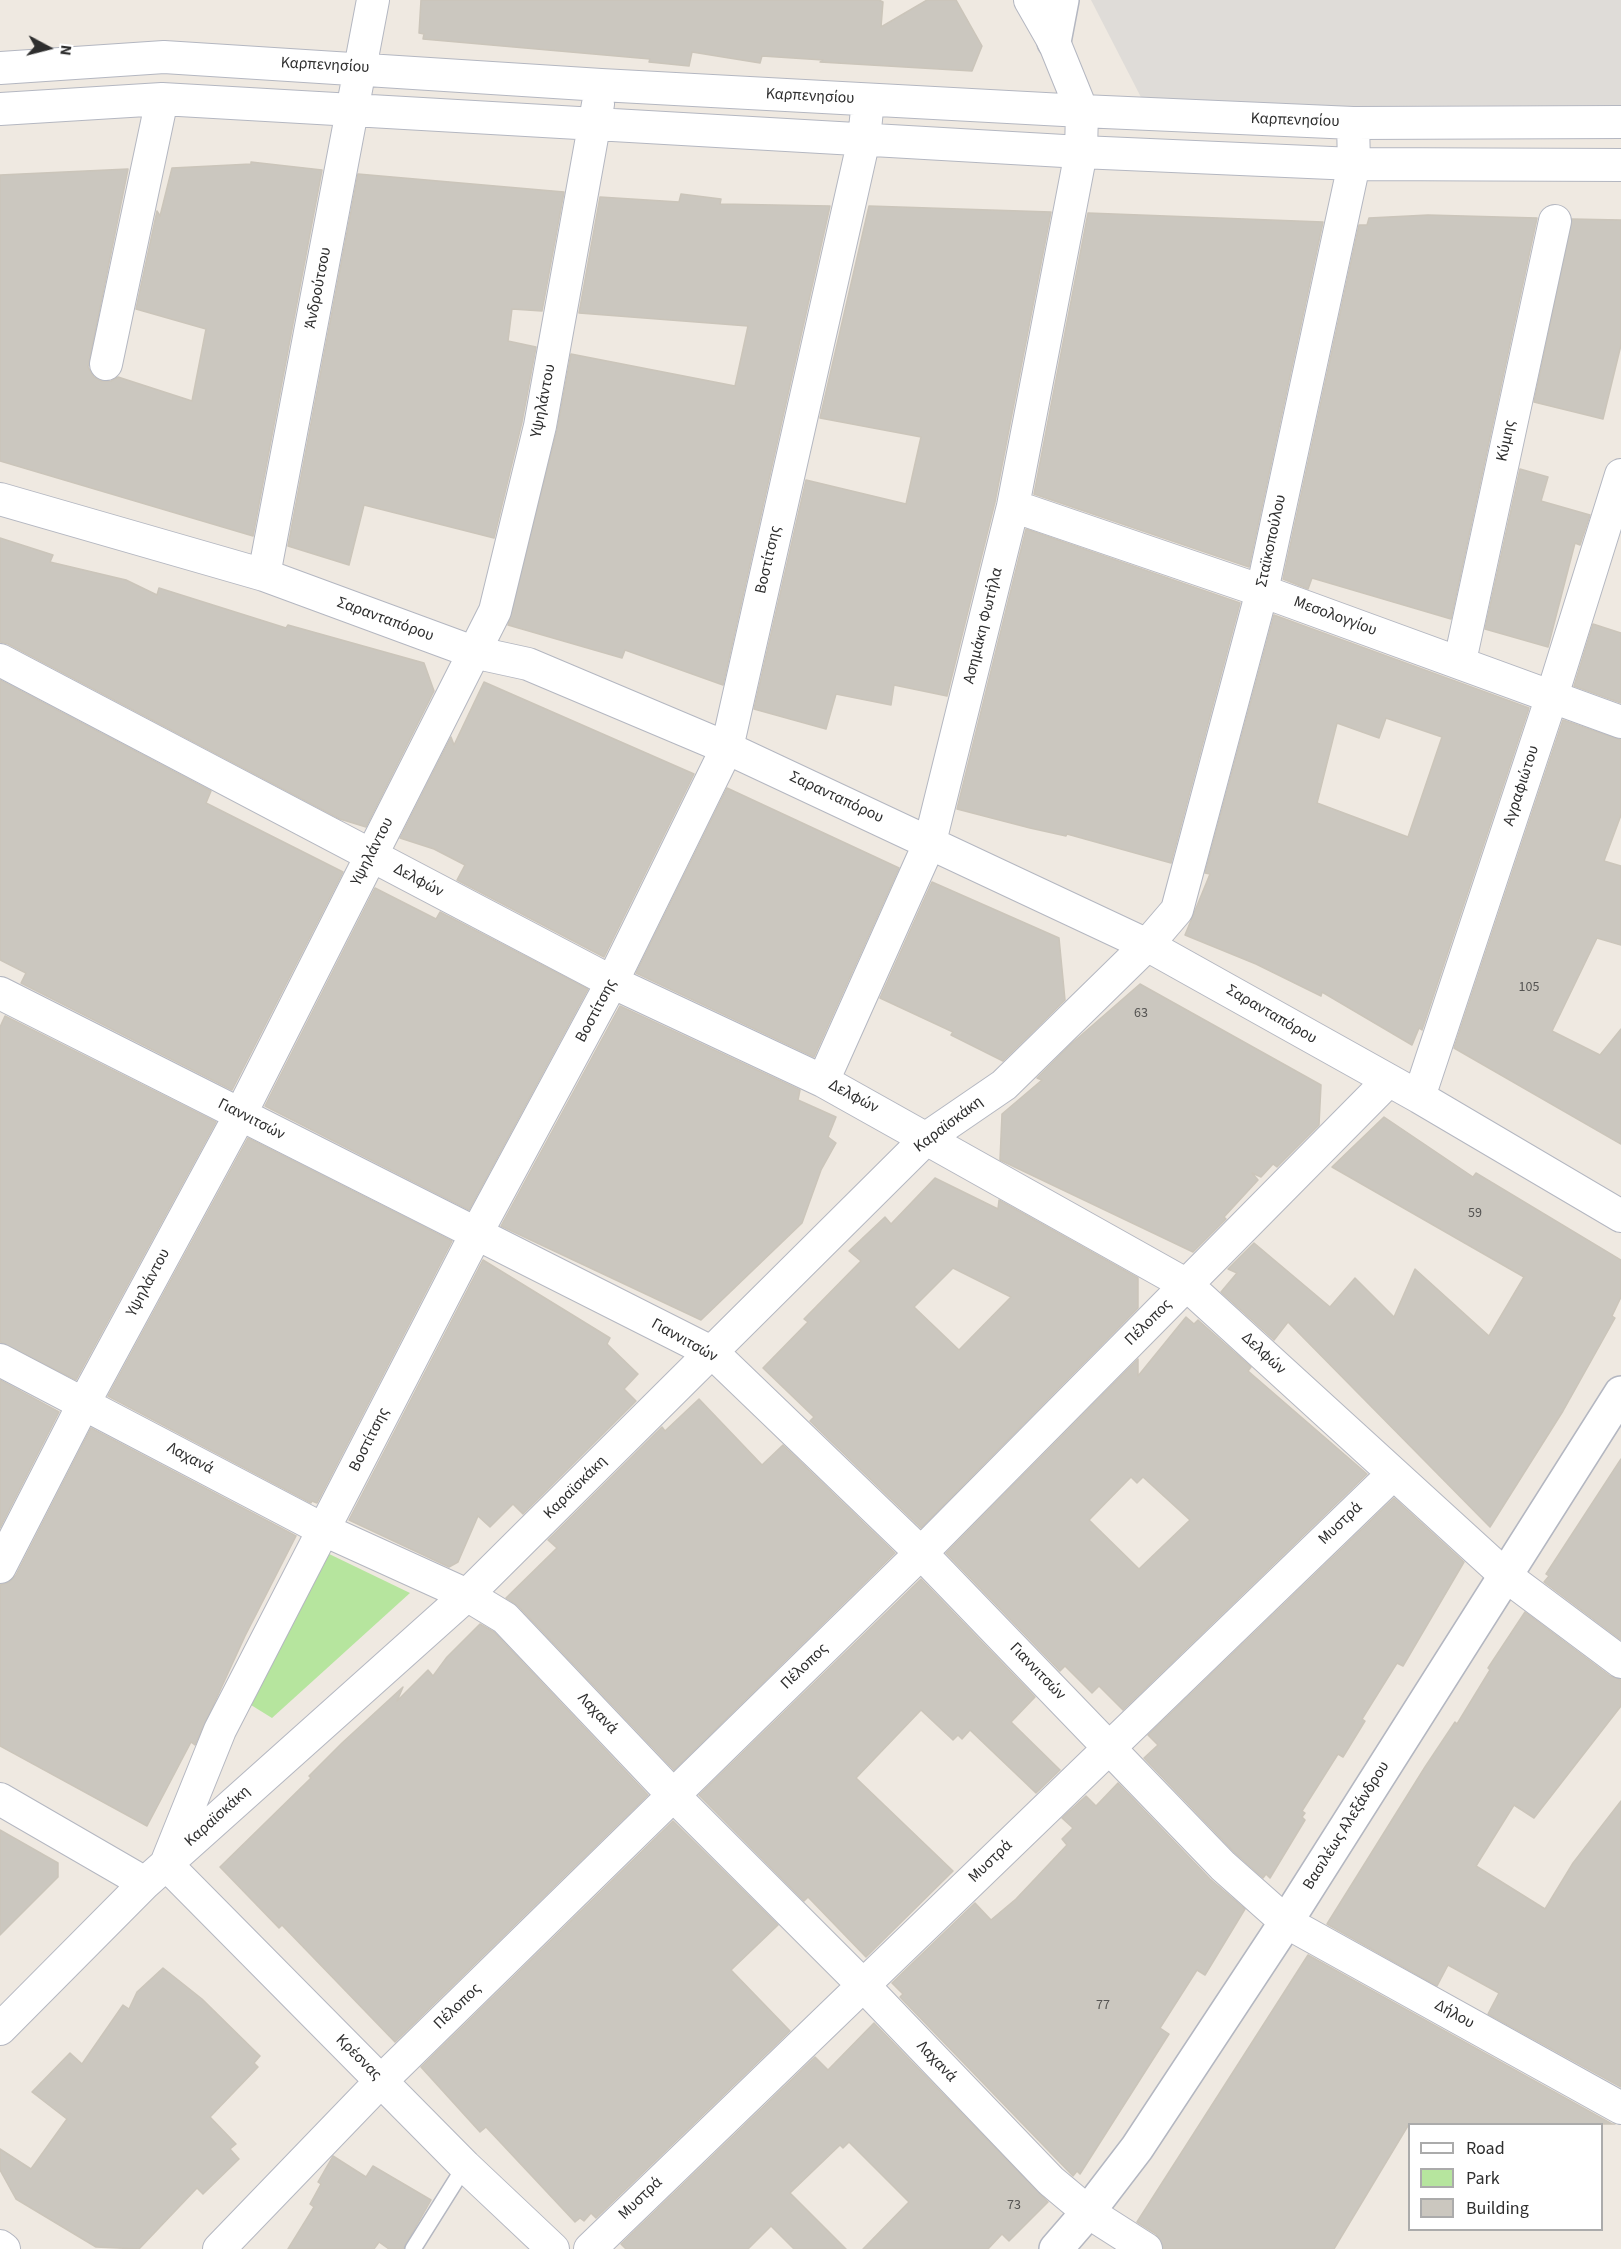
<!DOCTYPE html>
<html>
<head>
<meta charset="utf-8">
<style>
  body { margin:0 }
  #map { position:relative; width:1621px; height:2249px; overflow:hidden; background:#efe9e1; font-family:"Source Sans 3",sans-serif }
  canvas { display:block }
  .legend { position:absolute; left:1408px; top:2123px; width:195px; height:108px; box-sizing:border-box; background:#fff; border:2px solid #ababab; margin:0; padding:8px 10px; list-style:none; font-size:18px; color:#2e2e2e }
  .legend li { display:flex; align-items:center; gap:12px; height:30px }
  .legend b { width:30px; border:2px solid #ababab }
  .north { position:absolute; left:18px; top:18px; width:60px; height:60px; -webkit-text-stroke:4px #fff; paint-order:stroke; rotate:97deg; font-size:16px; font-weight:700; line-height:24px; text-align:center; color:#2e2e2e }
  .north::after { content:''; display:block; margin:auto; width:21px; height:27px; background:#2e2e2e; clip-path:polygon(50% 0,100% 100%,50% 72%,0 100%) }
</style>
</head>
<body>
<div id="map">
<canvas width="1621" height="2249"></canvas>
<ul class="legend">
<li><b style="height:8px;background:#fff"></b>Road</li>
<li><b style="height:16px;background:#b6e59e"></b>Park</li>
<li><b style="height:16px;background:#cbc7bf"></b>Building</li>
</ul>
<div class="north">N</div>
</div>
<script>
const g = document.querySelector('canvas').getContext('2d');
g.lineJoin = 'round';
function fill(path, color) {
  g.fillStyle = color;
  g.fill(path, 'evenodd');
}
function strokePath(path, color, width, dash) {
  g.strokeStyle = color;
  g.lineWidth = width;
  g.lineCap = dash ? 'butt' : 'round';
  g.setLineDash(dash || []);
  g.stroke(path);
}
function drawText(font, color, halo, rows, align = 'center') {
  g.font = font + ' "Source Sans 3",sans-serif';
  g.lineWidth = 4.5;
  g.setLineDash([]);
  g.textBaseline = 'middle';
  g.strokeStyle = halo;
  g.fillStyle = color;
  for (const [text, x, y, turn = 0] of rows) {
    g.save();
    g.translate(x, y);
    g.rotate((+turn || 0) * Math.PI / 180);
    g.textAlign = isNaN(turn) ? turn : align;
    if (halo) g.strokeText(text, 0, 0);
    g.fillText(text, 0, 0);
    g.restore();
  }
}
const green = new Path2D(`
  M325,1552L410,1593L272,1718L251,1705Z`);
const plaza = new Path2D(`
  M1091,0H1621V105L1146,107Z`);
const building = new Path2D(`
  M421,0H879L883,2L881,27L927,0H956L982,46L972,71L820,62L823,60L762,56L760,63L692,52L689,66L649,62L650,59L423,39L424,34L419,33Z
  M251,162L322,170L253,536L0,461V175L128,169L88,367L94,377L102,381H111L118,377L192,401L206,329L136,309L157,211L160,216L172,168L251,164Z
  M358,174L564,192L542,311L512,309L508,341L536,347L522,422L494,538L364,505L349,565L288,546Z
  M681,194L721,199L720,204L830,206L723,685L625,650L622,658L508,625L557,430L571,354L735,386L748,326L579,313L600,197L679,202Z
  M869,206L1051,212L995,502L947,696L894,685L891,705L836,694L826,729L754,709L806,480L906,504L921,437L820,418Z
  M1088,213L1323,222L1249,567L1034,494Z
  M1428,215L1537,218L1451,619L1312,578L1308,589L1283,579L1359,225H1367L1369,218Z
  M1572,219L1621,220V345L1603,419L1534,402Z
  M1520,469L1548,477L1541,501L1590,515L1580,545L1575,543L1548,647L1485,629Z
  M1026,529L1240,603L1171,863L1067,834L1066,836L1030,828L957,809Z
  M0,538L53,555L50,562L126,580L157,595L159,588L286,628L288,625L424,663L434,691L366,827L340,819L8,644L0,642Z
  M1274,615L1529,708L1422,1030L1419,1028L1412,1045L1322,992L1321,996L1256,964L1185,935L1210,874L1205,873ZM1386,718L1442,737L1408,837L1317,803L1337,723L1379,738Z
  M1593,624L1621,633V703L1574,686Z
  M0,680L211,791L206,803L343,872L232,1090L21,983L26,973L0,960Z
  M484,682L694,774L604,957L457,880L465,865L434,849L400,838L451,737L454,745Z
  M1563,720L1621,740V815L1604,861L1621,866V945L1597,938L1552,1031L1600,1055L1621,1029V1144L1454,1048Z
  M727,788L899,868L814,1057L636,973Z
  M932,882L1059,938L1065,1000L1003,1061L951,1035L953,1032L880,998Z
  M375,888L436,919L440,912L588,989L469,1210L265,1106Z
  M1140,984L1321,1085L1319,1125L1277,1167L1273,1164L1261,1177L1252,1173L1258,1180L1224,1217L1226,1219L1193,1252L1000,1160L1002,1114L1042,1080L1037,1078L1070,1045Z
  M620,1006L800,1090L798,1100L836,1117L828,1137L836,1143L821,1170L802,1223L701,1320L501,1226Z
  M5,1016L216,1122L76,1380L0,1342V1027Z
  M1384,1117L1473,1177L1476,1173L1621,1260V1297L1612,1316L1615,1318L1563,1411L1490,1527L1288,1322L1274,1340L1221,1292L1237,1273L1228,1269L1254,1243L1330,1307L1355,1278L1394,1317L1415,1269L1489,1336L1524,1277L1332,1167Z
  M248,1138L452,1241L317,1503L312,1501L311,1503L108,1396Z
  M935,1178L998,1209L999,1200L1138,1278V1308L921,1528L810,1421L814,1417L763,1368L808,1322L804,1319L861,1261L849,1251L885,1217L891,1224ZM953,1268L1011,1297L959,1350L914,1307Z
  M483,1260L610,1338L607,1344L638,1374L624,1389L636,1401L523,1514L513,1504L490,1527L478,1516L458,1562L449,1567L349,1520Z
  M1186,1317L1194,1324L1198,1320L1251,1367L1248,1371L1367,1474L1123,1710L1099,1686L1092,1693L1065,1666L1060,1671L946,1553L1138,1359V1376ZM1131,1477L1137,1483L1143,1477L1190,1520L1139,1569L1089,1520Z
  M0,1380L59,1412L0,1528Z
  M699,1399L762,1465L783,1445L895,1553L674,1770L518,1606L506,1598L557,1548L548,1540L662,1427L665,1431Z
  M91,1428L296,1536L245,1636L195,1745L191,1742L147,1826L0,1746V1585L9,1582L16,1575Z
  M1621,1459V1640L1544,1582L1549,1576L1546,1574Z
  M1394,1498L1464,1562L1403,1666L1397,1663L1362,1719L1365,1721L1343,1757L1338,1754L1302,1811L1305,1813L1302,1817L1305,1820L1270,1878L1266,1874L1263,1878L1235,1853L1144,1758L1158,1745L1148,1735Z
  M921,1579L1035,1697L1011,1722L1060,1770L1036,1793L970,1730L962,1739L958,1735L953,1740L921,1710L856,1778L953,1871L866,1957L808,1897L804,1901L699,1795Z
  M1525,1612L1610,1676L1621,1680V1706L1534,1818L1514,1805L1476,1866L1545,1909L1573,1863L1621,1801V2087L1488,2014L1499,1993L1448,1965L1437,1986L1327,1924L1425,1767L1455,1722L1457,1724L1490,1670L1488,1668Z
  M480,1624L494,1632L648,1795L395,2042L282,1925L279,1928L220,1867L311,1778L309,1776L342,1743L403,1687L397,1701L428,1670L433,1676L447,1657Z
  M1118,1783L1210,1879L1245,1909L1205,1975L1197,1970L1160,2028L1169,2034L1080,2174L1077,2171L1073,2176L900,1997L903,1994L892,1983L975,1903L991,1920L1016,1899L1067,1845L1062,1839L1073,1828L1062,1818L1086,1796L1096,1806Z
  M673,1821L778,1925L731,1970L790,2031L596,2218L591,2213L584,2221L580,2218L575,2222L486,2127L480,2132L421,2067Z
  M0,1830L58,1863V1877L0,1935Z
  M1308,1955L1612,2124H1615H1409L1334,2249H1164L1156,2234L1137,2222Z
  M163,1968L202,1999L260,2056L254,2063L258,2067L210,2117L236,2144L230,2149L239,2159L203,2194L197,2188L139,2249L96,2247L16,2199L0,2170V2149L31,2169L67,2119L32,2092L70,2053L82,2064L123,2005L129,2009L137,1992Z
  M874,2023L1048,2202L1009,2241L1002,2234L988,2249H863L909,2202L849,2142L843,2148L840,2145L790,2193L846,2249H794L771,2226L748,2249H626L621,2244L815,2057L828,2070Z
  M333,2156L366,2177L373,2166L431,2200L403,2249H389L379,2242L374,2249H288L314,2207L310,2204L321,2184L318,2182Z`);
const lane = new Path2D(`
  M413,2249L465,2166`);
const street = new Path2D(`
  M0,68L164,57L601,85L1082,111L1353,123L1621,122
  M0,109L162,99L1081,152L1354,164L1621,165
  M106,364L162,99
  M0,499L264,575L473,652L528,664L727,748L1147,945L1419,1097L1621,1216
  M1013,506L1262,591L1621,722
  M264,575L373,0
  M0,660L612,982L823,1081L1187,1285L1506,1576L1621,1662
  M1460,661L1555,221
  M0,993L713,1353L921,1553L1223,1866L1286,1922L1621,2108
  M823,1081L930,842L1013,506L1081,152L1082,111L1054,42L1030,0
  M1419,1097L1552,696L1621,475
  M0,1360L324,1530L467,1595L505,1618L674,1796L863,1985L1051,2181L1088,2212L1146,2249
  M0,1567L84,1403L240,1115L495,611L540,426L598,104
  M0,1799L145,1883
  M0,2029L145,1883L467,1595L928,1137L1004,1085L1147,945L1177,910L1262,591L1354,164L1353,123
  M0,2246L4,2249
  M219,2249L381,2081L921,1553L1388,1081
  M553,2249L465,2166L166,1864L220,1730L476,1234L612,982L727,748L864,139L868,100
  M590,2249L1392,1475`);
const secondary = new Path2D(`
  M1054,42L1062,0
  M1056,2249L1088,2212L1137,2148L1286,1922L1621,1393`);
const numberNames = [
  ["105",1529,988],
  ["63",1141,1014],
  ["59",1475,1214],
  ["77",1103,2006],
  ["73",1014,2206]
];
const streetNames = [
  ["Καρπενησίου",325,66,3],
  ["Καρπενησίου",810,97,3],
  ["Καρπενησίου",1295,121,2],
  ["Άνδρούτσου",319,288,-79],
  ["Υψηλάντου",544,401,-79],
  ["Κύμης",1507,441,-78],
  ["Σταϊκοπούλου",1272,541,-78],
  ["Βοστίτσης",769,560,-77],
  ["Μεσολογγίου",1335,617,20],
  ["Σαρανταπόρου",385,620,20],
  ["Ασημάκη Φωτήλα",984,626,-76],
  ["Αγραφιώτου",1522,786,-72],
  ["Σαρανταπόρου",836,798,25],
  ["Υψηλάντου",373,852,-63],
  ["Δελφών",418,881,28],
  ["Βοστίτσης",597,1011,-62],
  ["Σαρανταπόρου",1271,1015,30],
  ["Δελφών",853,1097,28],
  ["Γιαννιτσών",251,1120,27],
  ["Καραϊσκάκη",949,1125,-37],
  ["Υψηλάντου",149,1283,-62],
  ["Πέλοπος",1149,1323,-45],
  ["Γιαννιτσών",684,1341,29],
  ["Δελφών",1263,1354,43],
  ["Βοστίτσης",370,1440,-63],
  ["Λαχανά",190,1459,28],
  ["Καραϊσκάκη",576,1488,-45],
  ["Μυστρά",1341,1524,-44],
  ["Πέλοπος",805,1667,-44],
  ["Γιαννιτσών",1037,1672,46],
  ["Λαχανά",597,1714,46],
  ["Καραϊσκάκη",218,1817,-42],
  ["Βασιλέως Αλεξάνδρου",1347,1826,-58],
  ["Μυστρά",991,1862,-44],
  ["Πέλοπος",458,2007,-44],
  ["Δήλου",1454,2015,29],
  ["Κρέσνας",358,2058,45],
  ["Λαχανά",936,2062,46],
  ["Μυστρά",641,2199,-44]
];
fill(green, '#b6e59e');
fill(plaza, '#dfdcd8');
fill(building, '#cbc7bf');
strokePath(building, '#cbc5ba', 1.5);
strokePath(lane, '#b4b7c1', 18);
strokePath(street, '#b4b7c1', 34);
strokePath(secondary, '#b4b7c1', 36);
strokePath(lane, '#fff', 15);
strokePath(street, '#fff', 32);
strokePath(secondary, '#fff', 33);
drawText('14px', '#555452', null, numberNames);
drawText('16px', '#2e2e2e', '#fff', streetNames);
</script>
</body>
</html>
